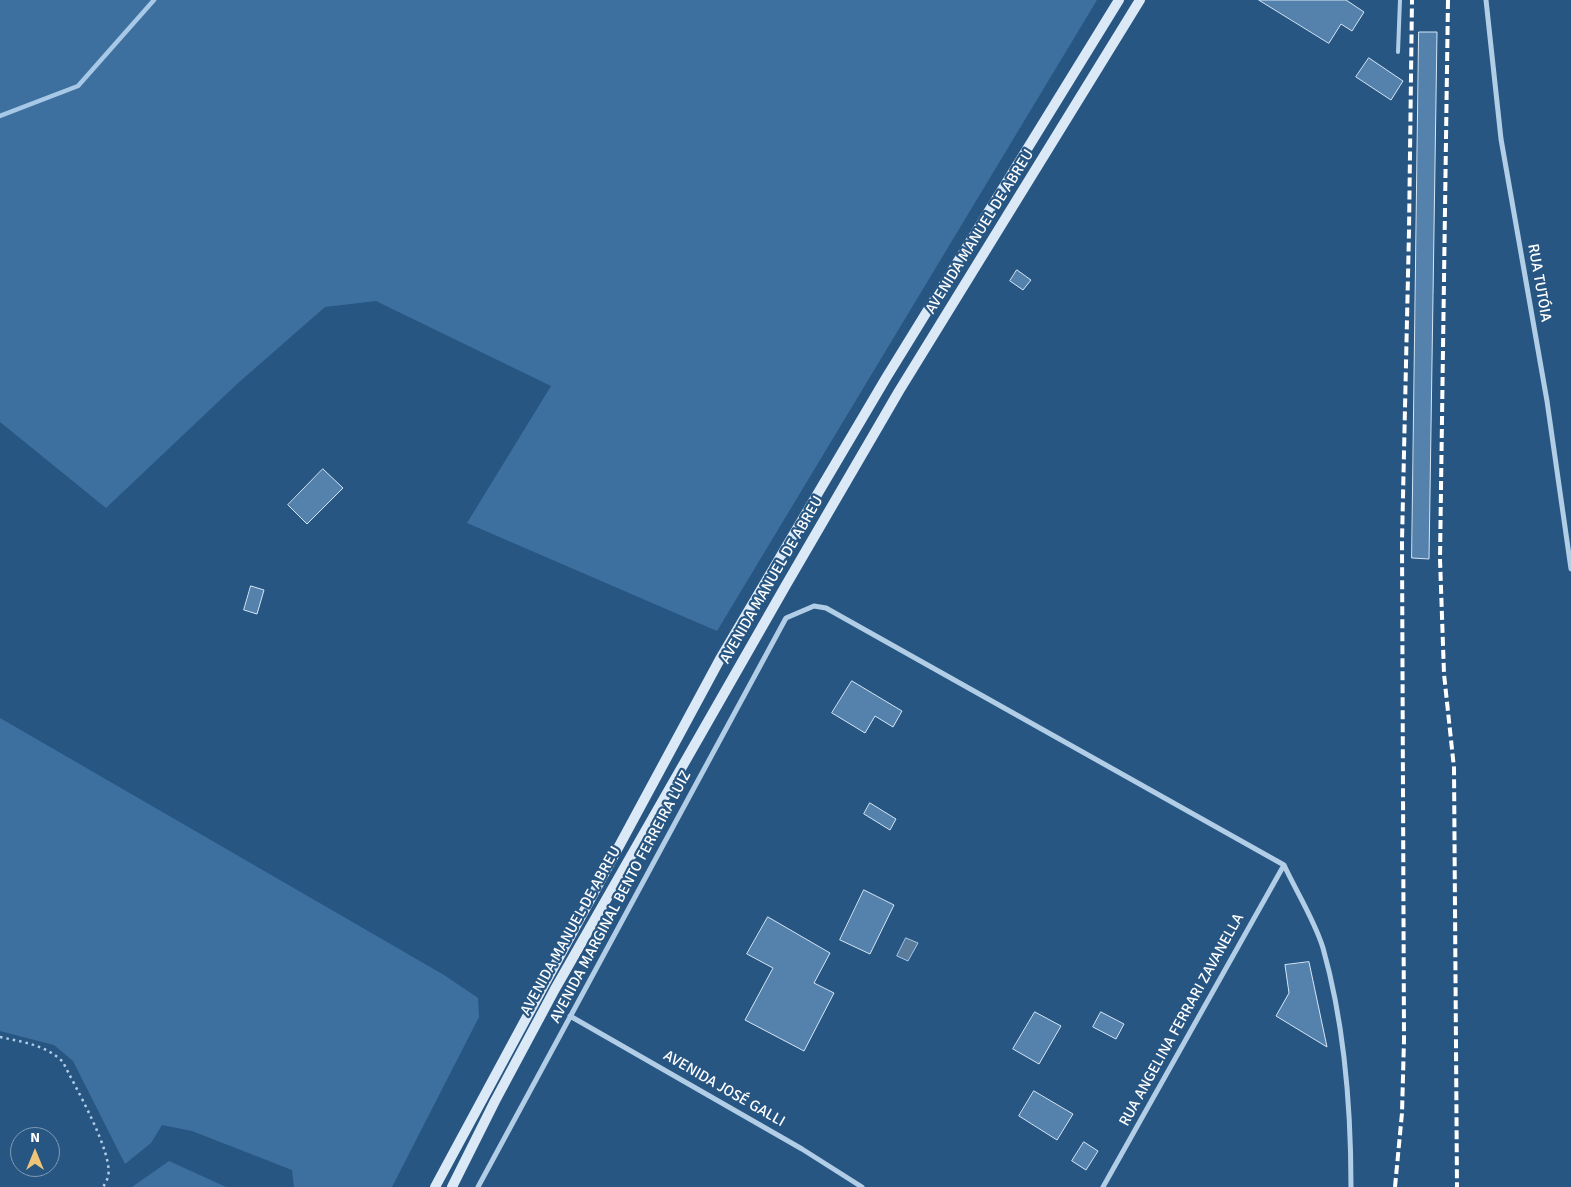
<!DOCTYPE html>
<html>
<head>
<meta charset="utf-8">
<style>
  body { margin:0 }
  #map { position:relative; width:1571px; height:1187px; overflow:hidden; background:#285683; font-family:Signika,sans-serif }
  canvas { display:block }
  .north { position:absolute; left:10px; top:1127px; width:50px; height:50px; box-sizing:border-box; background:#285683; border:1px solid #7e9ab5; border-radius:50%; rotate:0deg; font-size:14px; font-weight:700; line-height:20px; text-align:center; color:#fff }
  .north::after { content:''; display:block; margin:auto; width:18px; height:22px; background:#eec479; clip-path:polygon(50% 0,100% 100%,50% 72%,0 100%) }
</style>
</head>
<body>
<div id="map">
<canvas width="1571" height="1187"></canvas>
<div class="north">N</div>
</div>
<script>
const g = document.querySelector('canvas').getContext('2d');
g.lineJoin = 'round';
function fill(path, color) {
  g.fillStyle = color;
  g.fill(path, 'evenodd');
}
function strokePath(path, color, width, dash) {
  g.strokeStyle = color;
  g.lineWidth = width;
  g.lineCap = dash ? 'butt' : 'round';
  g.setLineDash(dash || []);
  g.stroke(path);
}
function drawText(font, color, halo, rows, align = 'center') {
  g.font = font + ' Signika,sans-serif';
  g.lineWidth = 4.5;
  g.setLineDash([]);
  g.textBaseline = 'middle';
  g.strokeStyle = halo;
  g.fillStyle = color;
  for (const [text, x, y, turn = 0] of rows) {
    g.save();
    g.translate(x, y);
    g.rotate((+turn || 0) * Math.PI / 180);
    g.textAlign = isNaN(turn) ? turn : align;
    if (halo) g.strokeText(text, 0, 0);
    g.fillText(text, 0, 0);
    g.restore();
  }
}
const green = new Path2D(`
  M0,0H1097L717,631L467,523L551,386L376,301L325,307L237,384L106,508L0,422Z
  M0,718L444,975L478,998L479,1017L392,1187H294L292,1170L192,1131L162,1125L151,1143L125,1164L73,1061L54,1045L0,1031Z
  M169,1161L226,1187H132Z`);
const water = new Path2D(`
  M906,938L918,943L908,961L897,956Z`);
const stream = new Path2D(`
  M0,116L78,86L154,0`);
const building = new Path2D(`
  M1259,0H1346L1364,12L1352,31L1341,24L1329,43Z
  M1419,32H1437L1429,559L1412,558Z
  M1369,58L1403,81L1391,100L1356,77Z
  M1017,270L1031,280L1023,290L1010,281Z
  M323,469L343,488L307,524L288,505Z
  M251,586L264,590L257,614L244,610Z
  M852,681L902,711L893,727L875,716L865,733L832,713Z
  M870,803L896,819L890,830L864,814Z
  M864,890L894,905L870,954L840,940Z
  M768,917L830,953L814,983L834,993L804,1051L745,1020L773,968L747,954Z
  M1309,962L1327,1047L1276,1016L1289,993L1285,965Z
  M1035,1012L1061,1026L1039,1064L1013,1049Z
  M1101,1012L1124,1024L1116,1039L1093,1027Z
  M1034,1091L1073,1114L1057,1140L1019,1116Z
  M1084,1142L1098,1151L1086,1170L1072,1161Z`);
const path = new Path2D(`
  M0,1037C23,1042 46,1045 63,1062C74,1085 114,1153 108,1177C107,1180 105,1184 103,1187`);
const service = new Path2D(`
  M1398,52L1400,0`);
const minor = new Path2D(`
  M1486,0L1501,139L1547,401L1571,569
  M1284,865C1296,891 1315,921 1323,948C1345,1026 1351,1107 1351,1187
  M570,1016L802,1149L862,1187
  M478,1187L786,618L814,606L826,608L1284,865
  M1103,1187L1284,865`);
const secondary = new Path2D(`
  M435,1187L720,659L886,378L1119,0
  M452,1187L495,1101L555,989L786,585L899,391L1140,0`);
const rail = new Path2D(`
  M1448,0L1440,559L1444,674L1454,768L1457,1187
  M1395,1187L1402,1113L1404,1040L1402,541L1409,231L1412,0`);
const streetNames = [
  ["AVENIDA MANUEL DE ABREU",980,232,-58],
  ["RUA TUTÓIA",1539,283,80],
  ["AVENIDA MANUEL DE ABREU",772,580,-60],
  ["AVENIDA MARGINAL BENTO FERREIRA LUIZ",621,897,-62],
  ["AVENIDA MANUEL DE ABREU",571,931,-61],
  ["RUA ANGELINA FERRARI ZAVANELLA",1182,1020,-61],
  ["AVENIDA JOSÉ GALLI",724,1089,30]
];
fill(green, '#3d709f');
fill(water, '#5b7b9a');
strokePath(water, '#a7c9e7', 1);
strokePath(stream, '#a7c9e7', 4.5);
fill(building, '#5582ac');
strokePath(building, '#d5e6f5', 1);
strokePath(path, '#b2cee7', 2.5, [2.5, 4]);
strokePath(service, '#b2cee7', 4);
strokePath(minor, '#b2cee7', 5);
strokePath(secondary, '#dbe9f6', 10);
strokePath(rail, '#fff', 4, [9, 4]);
drawText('15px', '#fff', '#285683', streetNames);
</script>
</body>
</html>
